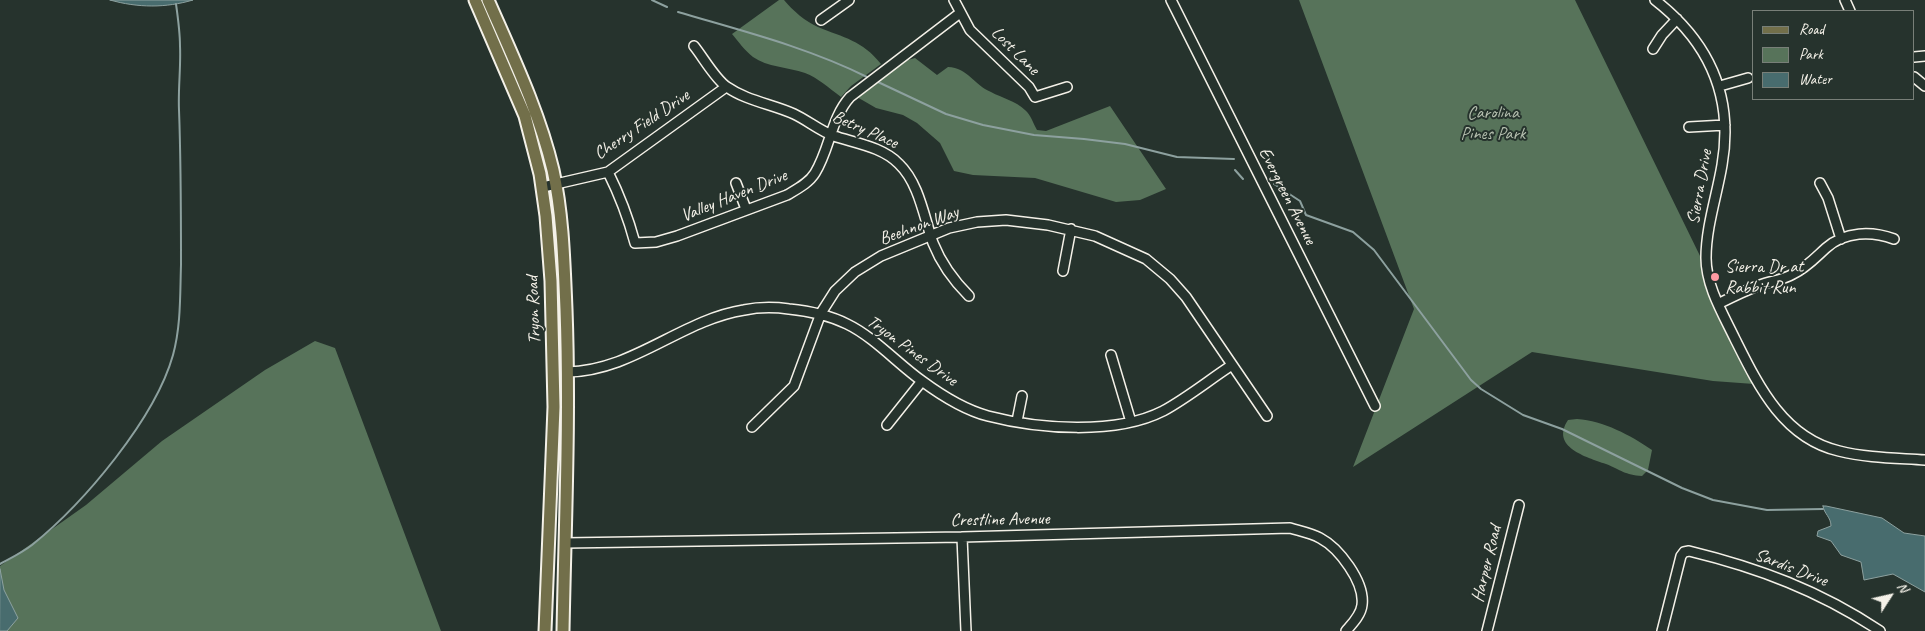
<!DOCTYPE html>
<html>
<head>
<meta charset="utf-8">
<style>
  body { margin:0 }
  #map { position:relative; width:1925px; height:631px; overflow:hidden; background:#26332d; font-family:Caveat,sans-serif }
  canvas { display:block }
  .legend { position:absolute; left:1752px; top:10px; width:162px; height:90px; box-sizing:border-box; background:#26332d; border:1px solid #787f78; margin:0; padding:6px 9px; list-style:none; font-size:15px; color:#f4f1e8 }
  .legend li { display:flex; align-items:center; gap:10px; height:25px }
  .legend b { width:25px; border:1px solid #787f78 }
  .north { position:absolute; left:1865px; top:571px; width:50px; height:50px; -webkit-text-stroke:4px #26332d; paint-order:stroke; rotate:55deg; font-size:14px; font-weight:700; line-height:20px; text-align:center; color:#f4f1e8 }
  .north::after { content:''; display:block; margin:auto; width:18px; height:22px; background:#f4f1e8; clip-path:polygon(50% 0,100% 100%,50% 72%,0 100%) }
</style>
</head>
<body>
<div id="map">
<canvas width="1925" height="631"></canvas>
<ul class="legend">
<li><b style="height:6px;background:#726f4a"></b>Road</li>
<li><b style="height:14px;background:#57735a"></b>Park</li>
<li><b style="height:14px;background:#486c6e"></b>Water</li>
</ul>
<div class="north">N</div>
</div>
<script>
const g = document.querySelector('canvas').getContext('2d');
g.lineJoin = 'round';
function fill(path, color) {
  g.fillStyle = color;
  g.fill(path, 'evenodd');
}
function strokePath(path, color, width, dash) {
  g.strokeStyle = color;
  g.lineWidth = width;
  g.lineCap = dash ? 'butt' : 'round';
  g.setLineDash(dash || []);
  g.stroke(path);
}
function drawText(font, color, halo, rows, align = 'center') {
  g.font = font + ' Caveat,sans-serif';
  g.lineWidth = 4;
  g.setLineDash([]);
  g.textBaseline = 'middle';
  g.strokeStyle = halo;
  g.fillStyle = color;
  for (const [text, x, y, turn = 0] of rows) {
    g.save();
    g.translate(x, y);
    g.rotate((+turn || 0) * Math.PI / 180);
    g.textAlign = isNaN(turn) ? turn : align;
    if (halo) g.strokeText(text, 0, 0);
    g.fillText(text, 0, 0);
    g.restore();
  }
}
const green = new Path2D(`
  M779,0H784C792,10 806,22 818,27C844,38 862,40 881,64L851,86L841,97C829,88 818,78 805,73C788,67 767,67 753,57C745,51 738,41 732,34Z
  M1299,0H1575L1702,260C1705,305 1734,345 1754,384L1713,381L1532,352L1353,467L1414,309Z
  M915,58L937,75L948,67C968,68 974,85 991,92C1002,98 1016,101 1025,110C1031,115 1033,123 1037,130L1046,131L1110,106L1166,189L1140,200L1116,202L1035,178L973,175L954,171L940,143L917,123L903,115L876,108L857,97L908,60Z
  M315,341L335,348L441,631H0V566L86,505L162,441L265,370Z
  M1577,419C1604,421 1630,435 1652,450L1648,470L1642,476C1625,475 1621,470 1606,464C1586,457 1550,447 1568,420Z`);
const water = new Path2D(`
  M110,0H193C166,8 138,8 110,0Z
  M1823,506H1826L1882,518L1904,533L1925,536V592L1893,574L1864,580L1861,562L1841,555L1831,541L1817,536L1818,531L1831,526C1831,517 1824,514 1823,506Z
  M0,569L4,590L18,618L7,631H0Z`);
const stream = new Path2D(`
  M652,0L667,7
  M678,12C742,31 807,47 867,77
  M878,82L946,114L983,125L1034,135L1084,139L1125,144L1177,157L1234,159
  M1235,170L1243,179
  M1274,184L1300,201L1306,215L1353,232L1374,250L1471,380L1481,389L1523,415L1562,429L1682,488L1713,500L1767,510L1823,509
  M0,564C11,558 23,552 32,545C84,503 155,419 173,355C181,326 180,295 181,265C181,213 181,162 179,110C178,89 181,67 180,46C180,32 178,18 176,4`);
const minor = new Path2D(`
  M954,0L970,30L1029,87L1035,97L1067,87
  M1171,0L1375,406
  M1655,0C1709,42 1734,96 1722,165C1717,195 1706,227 1706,258C1706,286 1723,314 1735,339C1758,385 1783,438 1839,451C1867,458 1896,458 1925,460
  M1845,0L1850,11
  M821,20L849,0
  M694,46C703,57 715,79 727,87C747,101 772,104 794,114C807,120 820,131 834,136C855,143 883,147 899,164C919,183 924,217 933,243C941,263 954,281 969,296
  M1653,49L1662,35L1677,19
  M1914,57L1925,56
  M1914,77L1925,86
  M1720,86L1748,78
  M1689,127L1725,125
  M608,172C620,196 628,217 635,243L656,242L677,236L787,195C797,189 809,183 815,173C830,149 831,118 850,97L960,13
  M736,183L746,209
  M1820,183L1828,198L1841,239
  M543,187L608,172L726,87
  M1063,271L1071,229
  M1718,304C1732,297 1746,290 1760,285C1771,281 1783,280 1793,274C1806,268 1815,258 1826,248C1845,231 1872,231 1894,239
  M1111,355L1131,422
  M567,372C633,371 681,320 744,310C759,307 774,307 789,309C809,311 829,315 847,324C874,337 898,364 922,381C941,395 965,410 988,416C1038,429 1116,435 1163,411C1187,398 1209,380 1232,365
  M1017,421L1022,396
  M887,425L922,381
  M752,427L794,386L821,313L835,291L855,272L881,256L949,228L977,222L1006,220L1048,225L1095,236L1146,259L1170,279L1186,297L1267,416
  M962,537L966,631
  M565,543L962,537L1290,528C1300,531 1311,533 1320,538C1339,548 1365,582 1362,605C1361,615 1352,624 1346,631
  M1487,631L1519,505
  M1662,631L1681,556L1684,552L1689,551C1759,568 1820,591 1880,631`);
const major = new Path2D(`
  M475,0L525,116L540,174L546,216L551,281L554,407L545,631
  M488,0C512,55 539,111 553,170C563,215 564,263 566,309C570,416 565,524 563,631`);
const markers = [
  [1715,277,5,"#ff9aa2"]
];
const streetNames = [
  ["Lost Lane",1015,51,45],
  ["Cherry Field Drive",642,125,-34],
  ["Betry Place",865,130,24],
  ["Sierra Drive",1700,187,-80],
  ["Valley Haven Drive",734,196,-22],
  ["Evergreen Avenue",1287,196,63],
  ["Beehnon Way",919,226,-20],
  ["Tryon Road",534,310,-92],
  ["Tryon Pines Drive",912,351,36],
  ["Crestline Avenue",1000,520,-1],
  ["Harper Road",1487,564,-76],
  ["Sardis Drive",1791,568,21]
];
const parkNames = [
  ["Carolina",1493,113],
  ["Pines Park",1493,134]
];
const poiNames = [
  ["Sierra Dr at",1725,267],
  ["Rabbit Run",1725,288]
];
fill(green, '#57735a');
fill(water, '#486c6e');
strokePath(water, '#8da19f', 1);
strokePath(stream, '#8da19f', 2);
strokePath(minor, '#f4f1e8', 12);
strokePath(major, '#f4f1e8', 15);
strokePath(minor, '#26332d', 9);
strokePath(major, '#726f4a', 11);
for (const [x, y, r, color] of markers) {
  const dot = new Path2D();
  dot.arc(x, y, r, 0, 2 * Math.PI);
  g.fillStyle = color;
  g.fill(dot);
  strokePath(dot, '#26332d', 2);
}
drawText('18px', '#f4f1e8', '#26332d', streetNames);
drawText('18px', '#b5bfaf', '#26332d', parkNames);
drawText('18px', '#f4f1e8', '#26332d', poiNames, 'left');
</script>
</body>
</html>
